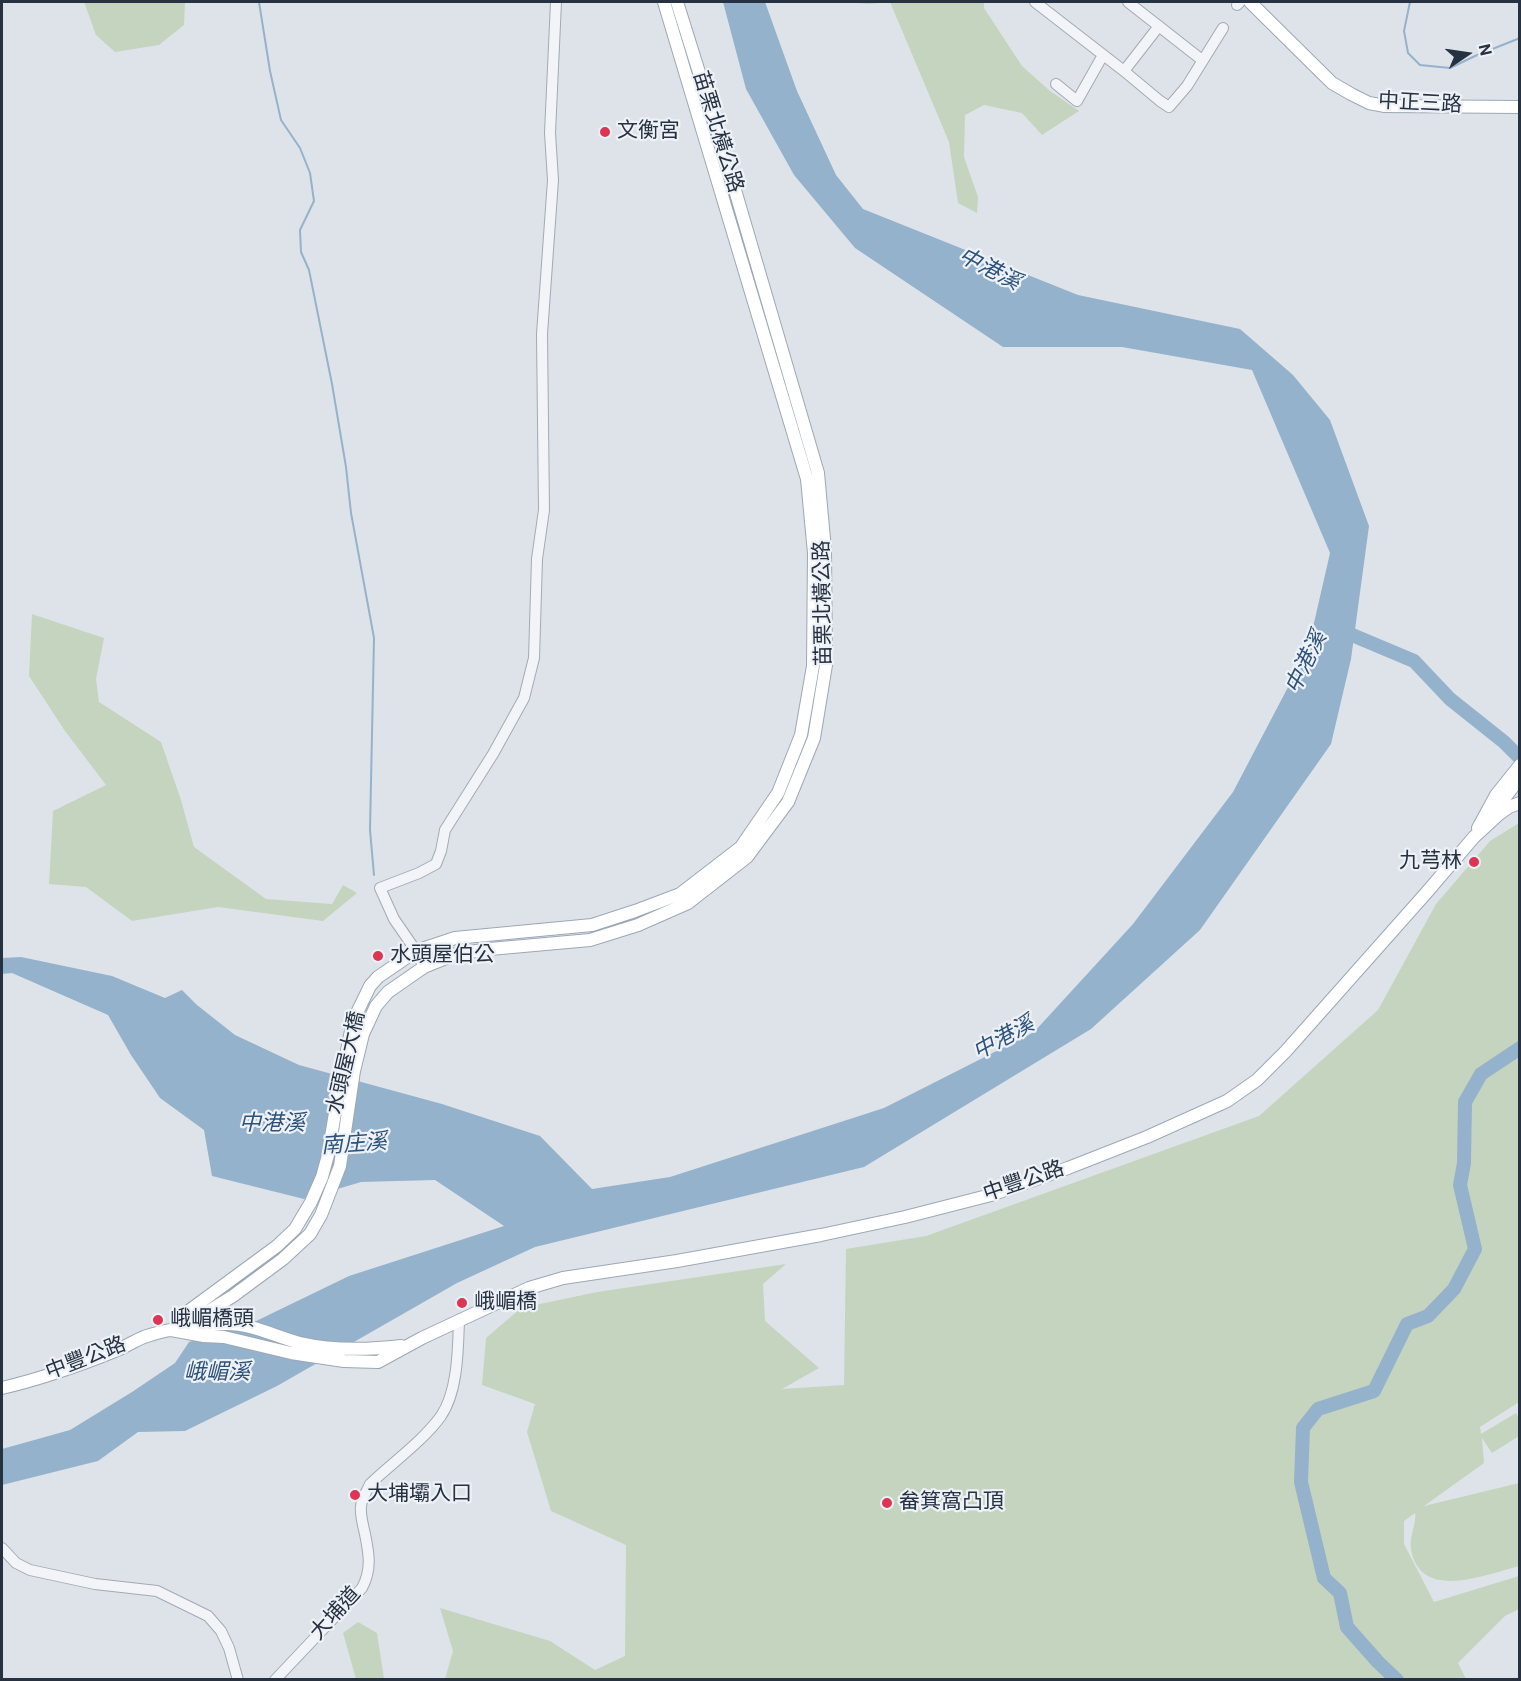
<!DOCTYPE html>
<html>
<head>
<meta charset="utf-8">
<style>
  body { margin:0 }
  #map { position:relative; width:1521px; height:1681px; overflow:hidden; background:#dee3e9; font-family:Roboto,sans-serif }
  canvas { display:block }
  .frame { position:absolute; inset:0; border:3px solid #263142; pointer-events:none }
  .north { position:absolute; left:1437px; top:24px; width:60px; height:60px; -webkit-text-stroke:4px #eef2f7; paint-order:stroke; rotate:77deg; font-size:16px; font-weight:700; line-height:24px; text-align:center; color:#263142 }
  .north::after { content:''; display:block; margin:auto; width:21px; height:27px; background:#263142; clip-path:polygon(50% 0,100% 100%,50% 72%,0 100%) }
</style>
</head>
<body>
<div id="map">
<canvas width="1521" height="1681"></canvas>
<div class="frame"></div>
<div class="north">N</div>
</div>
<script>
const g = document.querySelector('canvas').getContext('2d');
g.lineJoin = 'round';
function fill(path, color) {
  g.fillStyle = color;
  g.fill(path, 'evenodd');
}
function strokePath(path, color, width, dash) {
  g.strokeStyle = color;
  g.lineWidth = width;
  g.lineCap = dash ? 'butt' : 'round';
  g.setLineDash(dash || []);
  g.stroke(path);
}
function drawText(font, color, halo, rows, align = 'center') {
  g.font = font + ' Roboto,"Noto Sans TC",sans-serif';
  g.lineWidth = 4.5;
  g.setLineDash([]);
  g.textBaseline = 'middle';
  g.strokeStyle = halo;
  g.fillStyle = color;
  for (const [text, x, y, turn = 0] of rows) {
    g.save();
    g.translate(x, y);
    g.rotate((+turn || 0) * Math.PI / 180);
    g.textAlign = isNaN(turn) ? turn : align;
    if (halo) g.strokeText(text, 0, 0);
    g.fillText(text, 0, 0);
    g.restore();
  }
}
const green = new Path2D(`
  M84,2H185L184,25L159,45L115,52L96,35Z
  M845,2H984V8L1022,66L1050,91L1079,111L1042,135L1022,113L984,105L965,115L964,157L978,197L977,213L958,203L949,142L890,2L869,4Z
  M32,614L104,638L96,679L99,702L161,742L181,800L194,847L266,899L332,904L343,885L357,893L323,921L218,907L132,921L86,887L49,884L53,811L106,785L65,731L29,676Z
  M1519,823V1402L1480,1427L1481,1434L1516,1413L1519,1418V1436L1492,1453L1482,1438L1484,1463L1424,1506L1519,1483V1566C1487,1574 1420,1603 1411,1549C1409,1536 1417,1522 1415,1513L1404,1521V1544L1434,1602L1519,1576V1609L1505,1616L1458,1663L1466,1679H445L453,1651L440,1608L550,1641L595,1670L625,1656L626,1545L551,1511L527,1432L535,1404L482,1385L486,1338L521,1308L597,1292L786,1264L763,1284L765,1321L819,1368L782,1389L844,1385L846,1249L926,1236L1259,1116L1378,1010L1436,904L1490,841Z
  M358,1622L377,1633L384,1679H356L343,1633Z`);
const water = new Path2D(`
  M723,2H765L797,91L836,175L863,209L1078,295L1240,329L1293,375L1330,420L1369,526L1351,659L1331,744L1200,930L1091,1029L864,1167L535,1247L457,1283L277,1386L185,1431L138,1432L98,1461L2,1485V1449L70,1430L132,1392L175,1363L189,1342L250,1324L349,1276L504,1226L435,1180L361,1182L304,1199L212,1176L204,1130L160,1098L131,1055L108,1015L12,973L2,974V958L21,957L112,976L165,998L182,990L197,1005L235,1035L299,1065L442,1104L540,1136L592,1189L670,1177L884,1108L1034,1032L1133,924L1233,792L1308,649L1330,553L1252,370L1122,347H1003L855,248L794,175L746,89Z`);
const stream = new Path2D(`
  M259,2L270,71L281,120L300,148L310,173L314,201L300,230L301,252L309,270L332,384L346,467L351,513L374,638L370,830L374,875
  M1410,2L1404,31L1408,53L1420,65L1450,68L1475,56L1520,38`);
const river = new Path2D(`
  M1345,632L1414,661L1450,699L1504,742L1520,758
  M1397,1680L1378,1662L1347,1627L1340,1593L1324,1578L1301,1482L1303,1428L1318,1409L1374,1391L1407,1324L1428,1316L1454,1289L1475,1249L1460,1185L1464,1163L1465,1102L1481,1074L1520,1048`);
const minor = new Path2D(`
  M1035,2L1124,71L1160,101L1169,107L1187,86L1223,28
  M1128,2L1202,60
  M1237,5L1240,2
  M1124,71L1159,26
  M1056,84L1077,101L1103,55
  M424,967L416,951L394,919L380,888L419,873L436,864L441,851L445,830L493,754L524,698L534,658L537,559L544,510L542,334L553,180L550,133L556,2
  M2,1548L16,1563L30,1570L95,1584L157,1591L208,1616L221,1631L229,1648L238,1680
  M275,1680L362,1588C372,1569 369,1554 365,1534C363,1525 360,1515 361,1506C362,1498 367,1491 370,1484C393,1462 423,1441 441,1416C458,1391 458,1349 459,1320`);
const major = new Path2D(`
  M1250,2L1332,83L1351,94L1369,103L1385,106L1520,107
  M1493,813L1519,779
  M1478,828L1496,795L1520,765
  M176,1324L190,1310L277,1246L295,1229L311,1202L322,1177L328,1155L339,1089L353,1021L370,986L378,977L416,951L455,938L592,925L635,911L680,894L741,847L778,793L801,735L813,666L814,553L807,479L664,2
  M171,1330L199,1317L233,1296L283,1259L310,1234L321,1215L340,1166L354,1071L363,1034L376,1006L388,992L424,967L456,954L490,949L590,940L638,925L688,903L747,857L788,802L814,738L826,665L825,550L818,473L723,149L677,2
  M171,1330L204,1336L224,1337L291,1353L324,1358L344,1361L378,1362L422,1338L529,1288L563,1278L677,1261L821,1235L905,1217L991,1195L1068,1168L1147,1137L1227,1101L1257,1080L1286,1051L1427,892L1474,837L1499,814L1509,807L1520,803
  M2,1388C40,1379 78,1366 115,1351C125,1347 134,1341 144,1337C169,1328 199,1325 225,1324C251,1323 276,1337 300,1343C334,1351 367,1350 401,1346`);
const markers = [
  [605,132,6,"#dc3654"],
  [1474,862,6,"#dc3654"],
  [378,956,6,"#dc3654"],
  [462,1303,6,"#dc3654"],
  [158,1320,6,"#dc3654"],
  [355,1495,6,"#dc3654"],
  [887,1503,6,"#dc3654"]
];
const streetNames = [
  ["中正三路",1420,104,3],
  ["苗栗北橫公路",717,132,73],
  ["苗栗北橫公路",824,603,-91],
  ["水頭屋大橋",347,1063,-77],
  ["中豐公路",1024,1182,-19],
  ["中豐公路",86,1359,-21],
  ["大埔道",336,1614,-48]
];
const poiNames = [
  ["文衡宮",617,132],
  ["九芎林",1462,862,"right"],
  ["水頭屋伯公",390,956],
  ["峨嵋橋",474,1303],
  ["峨嵋橋頭",170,1320],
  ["大埔壩入口",367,1495],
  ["畚箕窩凸頂",899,1503]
];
const waterNames = [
  ["中港溪",989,270,27],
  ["中港溪",1307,663,-64],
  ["中港溪",1004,1039,-29],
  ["中港溪",272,1124],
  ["南庄溪",354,1145,-4],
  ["峨嵋溪",217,1373]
];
fill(green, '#c5d4bf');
fill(water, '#95b2cd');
strokePath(stream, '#95b2cd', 2);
strokePath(river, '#95b2cd', 14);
strokePath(minor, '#a3aab4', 12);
strokePath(major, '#9ca8b6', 14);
strokePath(minor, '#f2f4f7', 10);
strokePath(major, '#fff', 12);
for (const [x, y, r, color] of markers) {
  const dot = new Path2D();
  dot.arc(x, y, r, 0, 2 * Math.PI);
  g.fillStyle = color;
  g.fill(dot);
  strokePath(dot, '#eef2f7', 2);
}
drawText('21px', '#263142', '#eef2f7', streetNames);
drawText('21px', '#263142', '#eef2f7', poiNames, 'left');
drawText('italic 22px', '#2c517a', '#eef2f7', waterNames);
</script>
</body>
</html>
